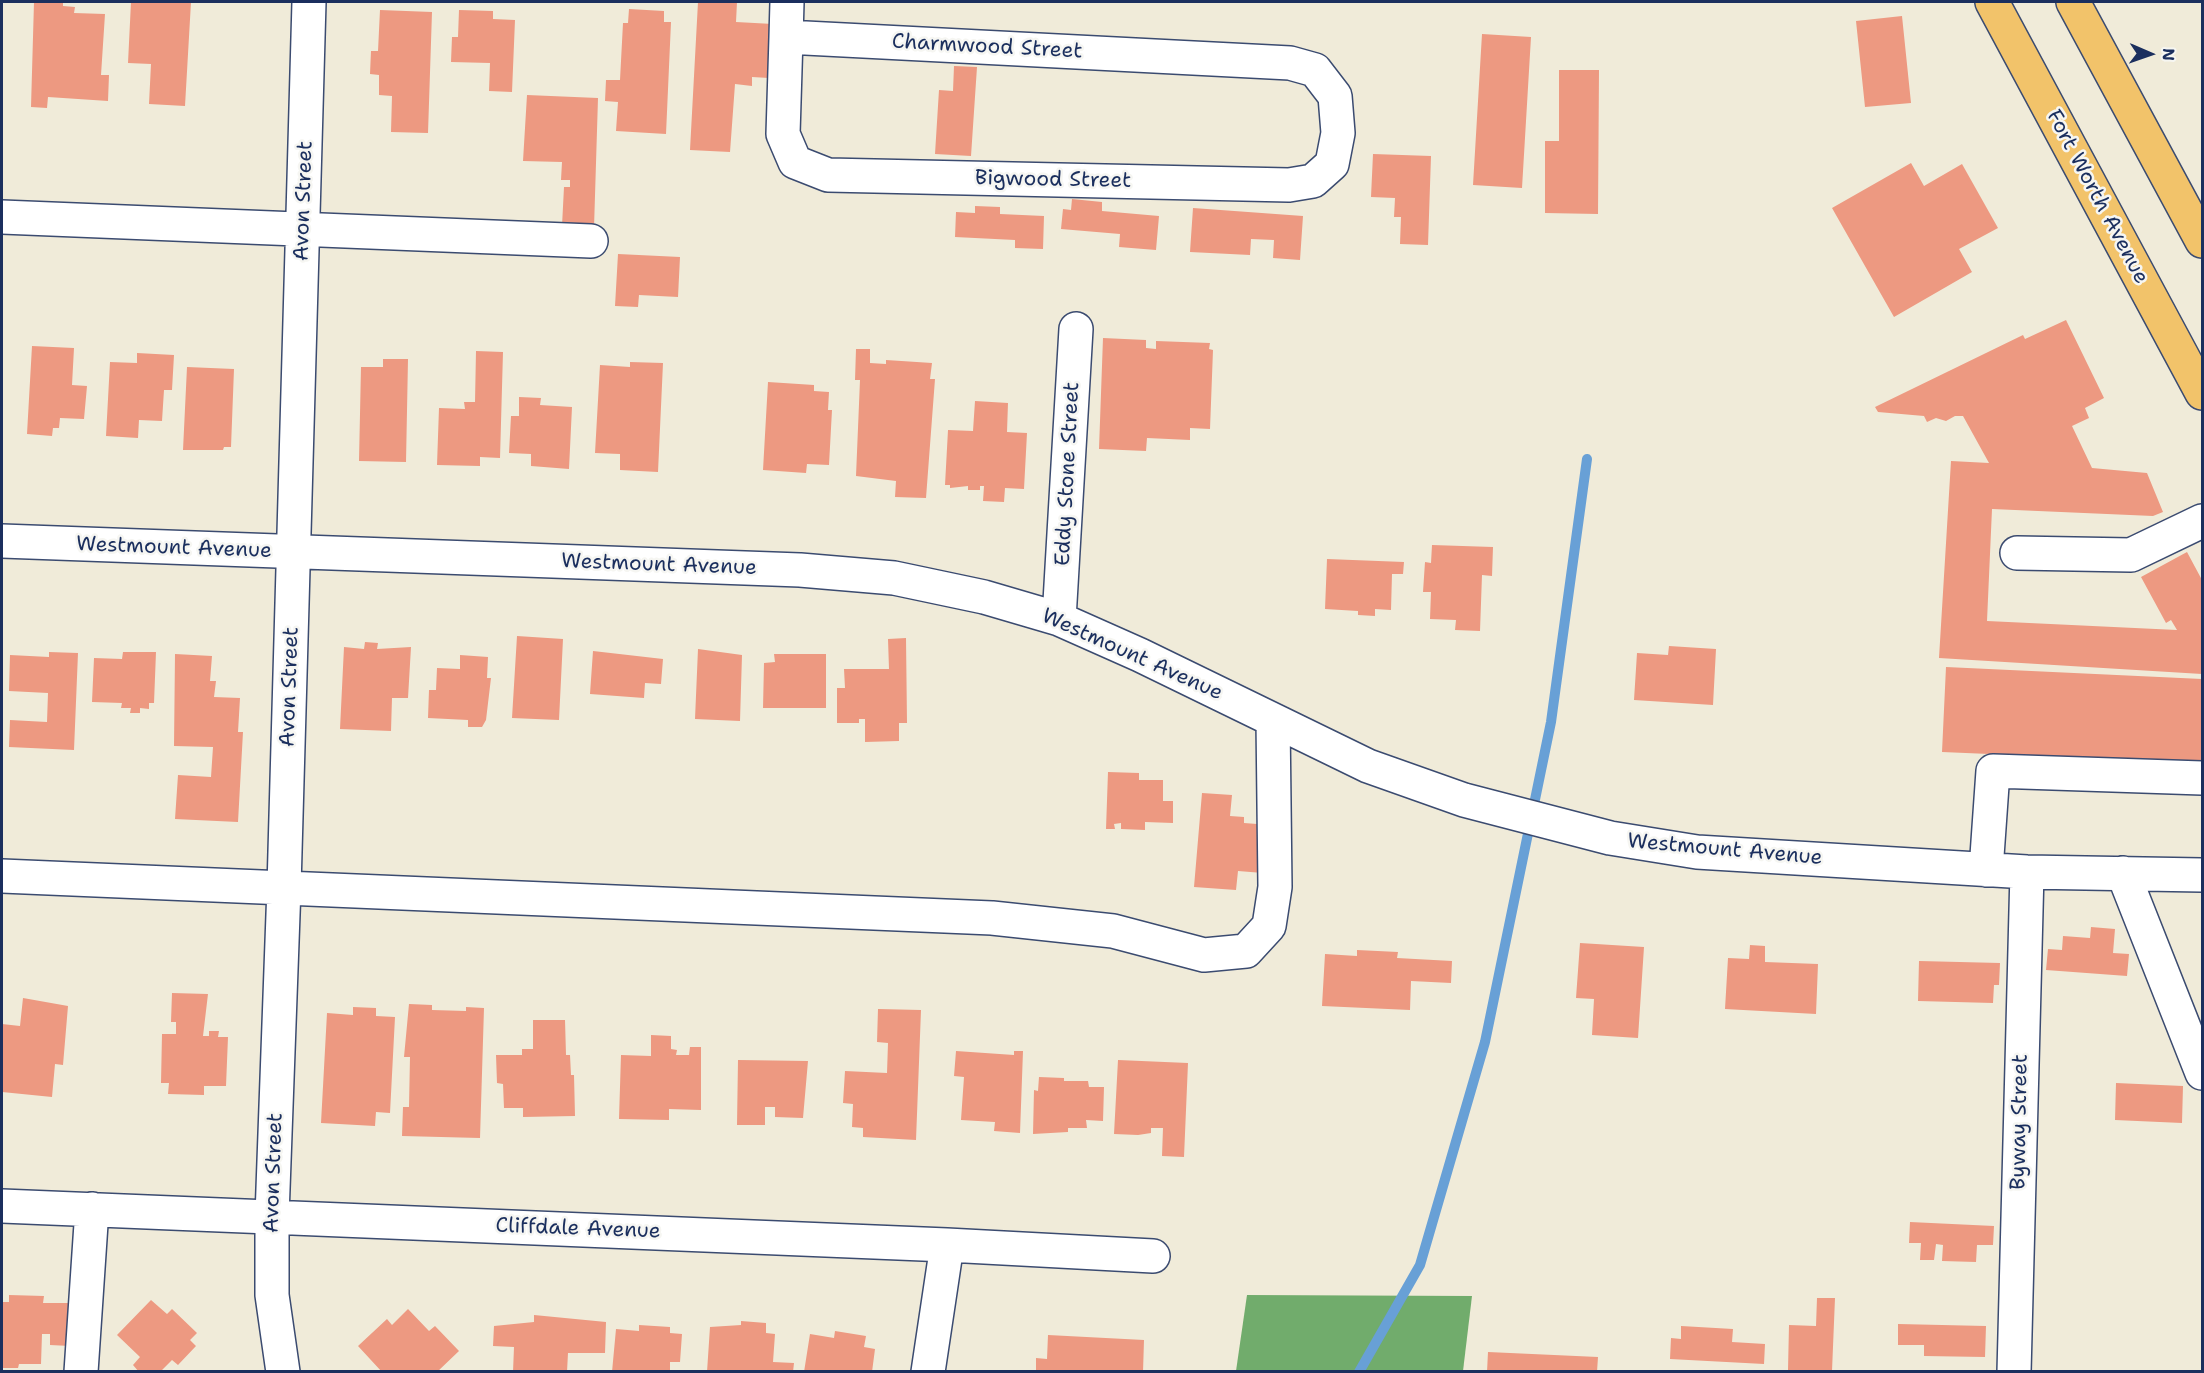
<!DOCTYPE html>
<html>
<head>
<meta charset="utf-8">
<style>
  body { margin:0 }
  #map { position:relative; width:2204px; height:1373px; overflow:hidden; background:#f0ebd9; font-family:"Shantell Sans",sans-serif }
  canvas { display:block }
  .frame { position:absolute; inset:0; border:3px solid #1b2f5e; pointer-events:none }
  .north { position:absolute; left:2120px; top:24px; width:60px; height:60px; -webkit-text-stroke:4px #f6f6f2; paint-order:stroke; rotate:92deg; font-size:16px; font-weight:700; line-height:24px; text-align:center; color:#1b2f5e }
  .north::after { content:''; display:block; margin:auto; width:21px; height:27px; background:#1b2f5e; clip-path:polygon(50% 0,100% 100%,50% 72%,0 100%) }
</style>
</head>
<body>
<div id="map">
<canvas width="2204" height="1373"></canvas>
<div class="frame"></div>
<div class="north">N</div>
</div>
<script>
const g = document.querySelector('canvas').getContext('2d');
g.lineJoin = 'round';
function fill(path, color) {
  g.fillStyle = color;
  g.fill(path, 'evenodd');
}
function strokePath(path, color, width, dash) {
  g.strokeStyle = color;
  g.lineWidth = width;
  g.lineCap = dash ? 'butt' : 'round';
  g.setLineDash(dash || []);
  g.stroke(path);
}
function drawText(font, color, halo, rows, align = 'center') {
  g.font = font + ' "Shantell Sans",sans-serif';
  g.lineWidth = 5;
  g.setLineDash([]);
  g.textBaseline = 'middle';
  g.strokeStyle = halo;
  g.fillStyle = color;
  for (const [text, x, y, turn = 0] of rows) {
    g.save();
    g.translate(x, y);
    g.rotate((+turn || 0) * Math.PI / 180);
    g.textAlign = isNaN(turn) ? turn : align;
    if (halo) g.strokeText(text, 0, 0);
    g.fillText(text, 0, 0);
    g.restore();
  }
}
const forest = new Path2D(`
  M1247,1295L1472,1296L1463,1371H1236Z`);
const stream = new Path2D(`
  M1359,1372L1420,1265L1485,1042L1551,722L1587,459`);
const building = new Path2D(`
  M34,2H63V6L75,7L74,13L105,14L101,75H109L108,101L48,97L47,108L31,107Z
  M131,2H191L185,106L149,104L151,64L128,63Z
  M698,2H737L736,22L773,24L769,78L752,77V86L735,84L730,152L690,150Z
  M629,9L664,11V22H671L666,134L616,131L618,102L605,101L606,80H620L623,23H628Z
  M380,10L432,12L428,133L391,132L392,96L379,95V75L370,74L371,51H378Z
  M459,10L493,11V19L515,20L512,92L489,91L490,63L451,62L452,37H458Z
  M1902,16L1911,103L1865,107L1856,21Z
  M1482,34L1531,37L1522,188L1473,185Z
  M954,66L977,67L971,156L935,154L939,90L953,91Z
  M1559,70H1599L1598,214L1545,213V141H1559Z
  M527,95L598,98L594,228L562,226L564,187H570V180H561L562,162L523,161Z
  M1373,154L1431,156L1428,245L1400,244L1401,217H1394L1395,198L1371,197Z
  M1911,163L1924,186L1962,164L1998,228L1959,249L1972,272L1894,317L1832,208Z
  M1072,199L1102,202V211L1159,216L1156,250L1119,247L1120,234L1061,229L1063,209L1071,210Z
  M975,206L1000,207V214L1044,216L1043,249L1015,248V240L955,237L956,212L975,213Z
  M1193,208L1303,216L1300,260L1273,258L1274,240L1251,239L1250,255L1190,252Z
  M618,254L680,257L678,297L639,295L638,307L615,306Z
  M2066,320L2104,398L2085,408L2089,418L2072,426L2092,468L2147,473L2163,512L2153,516L1992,509L1987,621L2177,630L2171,620L2166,623L2141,577L2187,552L2202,580V674L1939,658L1951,461L1989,463L1963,416H1955L1946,421L1936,418L1927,422L1924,416L1878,412L1875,407L2023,335L2025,339Z
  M1103,338L1146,340V348L1156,349V341L1210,343L1209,349L1213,350L1210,429L1190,428V440L1147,438L1146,451L1099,449Z
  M32,346L74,348L72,385L87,386L84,419L60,418L59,428H53L52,436L27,434Z
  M856,349H870V363L886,364V360L932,363L930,379H935L926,498L895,497L896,481L856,476L860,380H855Z
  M476,351L503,352L500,458L480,457V466L437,465L439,408L465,409L464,402H475Z
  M137,353L174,355L172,390H164L162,421L139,420L138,438L106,436L110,362L137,363Z
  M383,359H408L406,462L359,461L361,367H383Z
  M630,362L663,363L658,472L620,470V454L595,453L600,365L630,367Z
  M187,367L234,369L231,447H224L223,450H183Z
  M768,382L814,385V391L829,392L828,410H832L829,465L807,464L806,473L763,470Z
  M519,397L541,398L540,405L572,407L569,469L531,466V454L509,453L511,416H519Z
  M975,401L1008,403L1007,432L1027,433L1024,489L1005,488L1004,502L983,501L984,486H980V490H968V486L950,488V485H945L948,430L973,431Z
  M1432,545L1493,547L1492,576L1482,575L1480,631L1455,630L1456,620L1430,619L1431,592H1423L1425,562L1431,563Z
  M1327,559L1404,562L1403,574H1392L1391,610L1375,609V616L1358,615V611L1325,609Z
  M517,636L563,639L559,720L512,718Z
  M906,638L907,723H899V741L865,742V719H859V723H837V688H845L844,669H889L888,639Z
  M365,642L378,643L377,649L411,647L408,698H392L391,731L340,729L344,647L364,649Z
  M1669,646L1716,649L1713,705L1634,700L1637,653L1668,655Z
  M698,649L742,655L740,721L695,719Z
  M593,651L663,659L661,684L645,683L644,698L590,694Z
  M49,652L78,653L74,750L9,747L10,720L47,722L48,693L9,691L10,655L49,657Z
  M123,652H156L154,703H149V709L140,708V713H130L131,708H121L122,703L92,702L94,658L122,659Z
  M175,654L212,656L210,681H216L214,697L240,698L238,732H243L238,822L175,819L178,775L211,777L213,747L174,746Z
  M774,654H826V708H763L764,663L775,662Z
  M460,655L488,657L487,678H491L486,720L482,727H468V720L428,718L429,690H436L437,668L460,669Z
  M1946,667L2202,679V763L1942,752Z
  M1108,772L1139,773V780H1163V801H1173V823L1145,822V830L1121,829V823L1114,824L1115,829H1106Z
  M1202,793L1232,795L1230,816L1244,817V823L1270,825L1263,873L1238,871L1236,890L1194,887Z
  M2091,927L2115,929L2113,953L2129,954L2127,976L2046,970L2048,949L2062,950L2063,936L2090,938Z
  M1580,943L1644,947L1638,1038L1592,1035L1594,999L1576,998Z
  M1750,945L1765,946V962L1818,964L1816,1014L1725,1009L1728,958L1749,959Z
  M1357,950L1398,952L1397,958L1452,961L1451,983L1411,981L1410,1010L1322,1006L1325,954L1357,956Z
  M1919,961L2000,963L1999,985H1994L1993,1003L1918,1001Z
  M172,993L208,994L203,1036H209V1031H219L218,1037H228L226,1086H204V1095L168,1094L169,1083H161L162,1034H176V1022H171Z
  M23,998L68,1006L63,1065L55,1064L52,1097L2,1092V1024L20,1026Z
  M409,1004L432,1005V1010L466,1011V1007L484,1008L480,1138L402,1136L403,1107H409L410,1057H404Z
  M353,1007L376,1008V1016L395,1017L390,1113L376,1112L375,1126L321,1123L327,1013L353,1015Z
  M878,1009L921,1010L916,1140L863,1137V1128L852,1127L853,1104L843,1103L845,1071L887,1073L888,1043L877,1042Z
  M533,1020H565L566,1055H570L571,1075H574L575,1116L523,1117V1108H504L503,1084L497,1083L496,1055H522V1049H533Z
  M651,1035L671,1036V1049L677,1050L676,1055H689L690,1047H701V1110L669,1109V1120L619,1119L621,1055L651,1056Z
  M956,1051L1014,1055V1051H1023L1020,1133L994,1131L995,1122L961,1120L964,1077L954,1076Z
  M738,1060L808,1061L803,1118L775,1117V1107H765V1125H737Z
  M1118,1060L1188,1063L1184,1157L1162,1156L1163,1128H1151V1133L1138,1135L1114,1134Z
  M1039,1077L1064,1078V1081H1088L1089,1087H1104L1103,1121L1086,1120L1087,1128H1068V1132L1033,1134L1034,1090L1038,1091Z
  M2116,1083L2183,1086L2182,1123L2115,1120Z
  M1910,1222L1994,1226L1993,1245H1977L1976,1262L1942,1261L1943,1245L1936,1244L1934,1260H1920L1921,1243H1909Z
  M9,1295L44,1296L43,1303H71L70,1346L50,1345V1334H42L41,1364H19L18,1368H2V1302H9Z
  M1817,1298H1835L1832,1371L1788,1370L1789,1325L1816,1326Z
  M151,1300L167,1314L172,1309L197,1333L190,1340L196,1346L178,1365L172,1360L160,1372H139L133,1365L140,1357L117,1335Z
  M408,1309L429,1331L435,1326L459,1351L437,1372H382L358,1346L387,1319L392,1325Z
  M534,1315L606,1322L605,1353H568L567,1372H513L514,1347L493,1346L494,1326L534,1322Z
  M741,1321L766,1323V1333L775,1334L773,1362L794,1363L793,1372H707L710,1327L741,1325Z
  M1898,1324L1986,1326L1985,1357L1924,1356V1345H1898Z
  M639,1325L670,1327V1333L682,1334L680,1362H670V1372H612L616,1329L639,1331Z
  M1681,1326L1733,1329L1732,1342L1765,1344L1764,1364L1670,1359L1671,1338L1681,1339Z
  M835,1331L866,1336L864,1347L875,1349L872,1372H804L810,1334L834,1338Z
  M1048,1335L1144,1340L1143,1372H1036V1358L1047,1359Z
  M1488,1352L1598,1357L1597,1372H1487Z`);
const minor = new Path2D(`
  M786,37L1290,63L1315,70L1335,96L1338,133L1332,164L1313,181L1289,185L828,175L795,162L783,134Z
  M786,37L787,2
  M2,217L591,241
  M2,541L800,570L894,578L984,597L1059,619L1140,655L1368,766L1464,800L1610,838L1697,852L2027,872L2202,875
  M2017,553L2131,555L2202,521
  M1059,619L1076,329
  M1986,870L1993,771L2202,778
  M2123,873L2202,1073
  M2,876L992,918L1113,931L1204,955L1246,951L1269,926L1275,887L1273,720
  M2,1206L947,1245L1153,1256
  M81,1372L92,1209
  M283,1372L272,1295V1216L284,887L309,2
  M928,1372L947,1245
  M2014,1372L2027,872`);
const major = new Path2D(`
  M1992,2L2202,393
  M2073,2L2202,241`);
const streetNames = [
  ["Charmwood Street",987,47,3],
  ["Bigwood Street",1053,180,1],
  ["Fort Worth Avenue",2097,197,62],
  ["Avon Street",304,201,-88],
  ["Eddy Stone Street",1068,474,-87],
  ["Westmount Avenue",174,548,2],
  ["Westmount Avenue",659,565,2],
  ["Westmount Avenue",1132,655,24],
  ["Avon Street",290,687,-88],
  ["Westmount Avenue",1725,850,5],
  ["Byway Street",2020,1122,-89],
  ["Avon Street",274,1173,-88],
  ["Cliffdale Avenue",578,1229,2]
];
fill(forest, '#71ac6c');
strokePath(stream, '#68a0d6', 10);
fill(building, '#ed9981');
strokePath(minor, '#3b4b70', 36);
strokePath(major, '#3b4b70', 36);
strokePath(minor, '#fff', 33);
strokePath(major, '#f2c36a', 33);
drawText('21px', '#1b2f5e', '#f6f6f2', streetNames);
</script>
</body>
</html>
